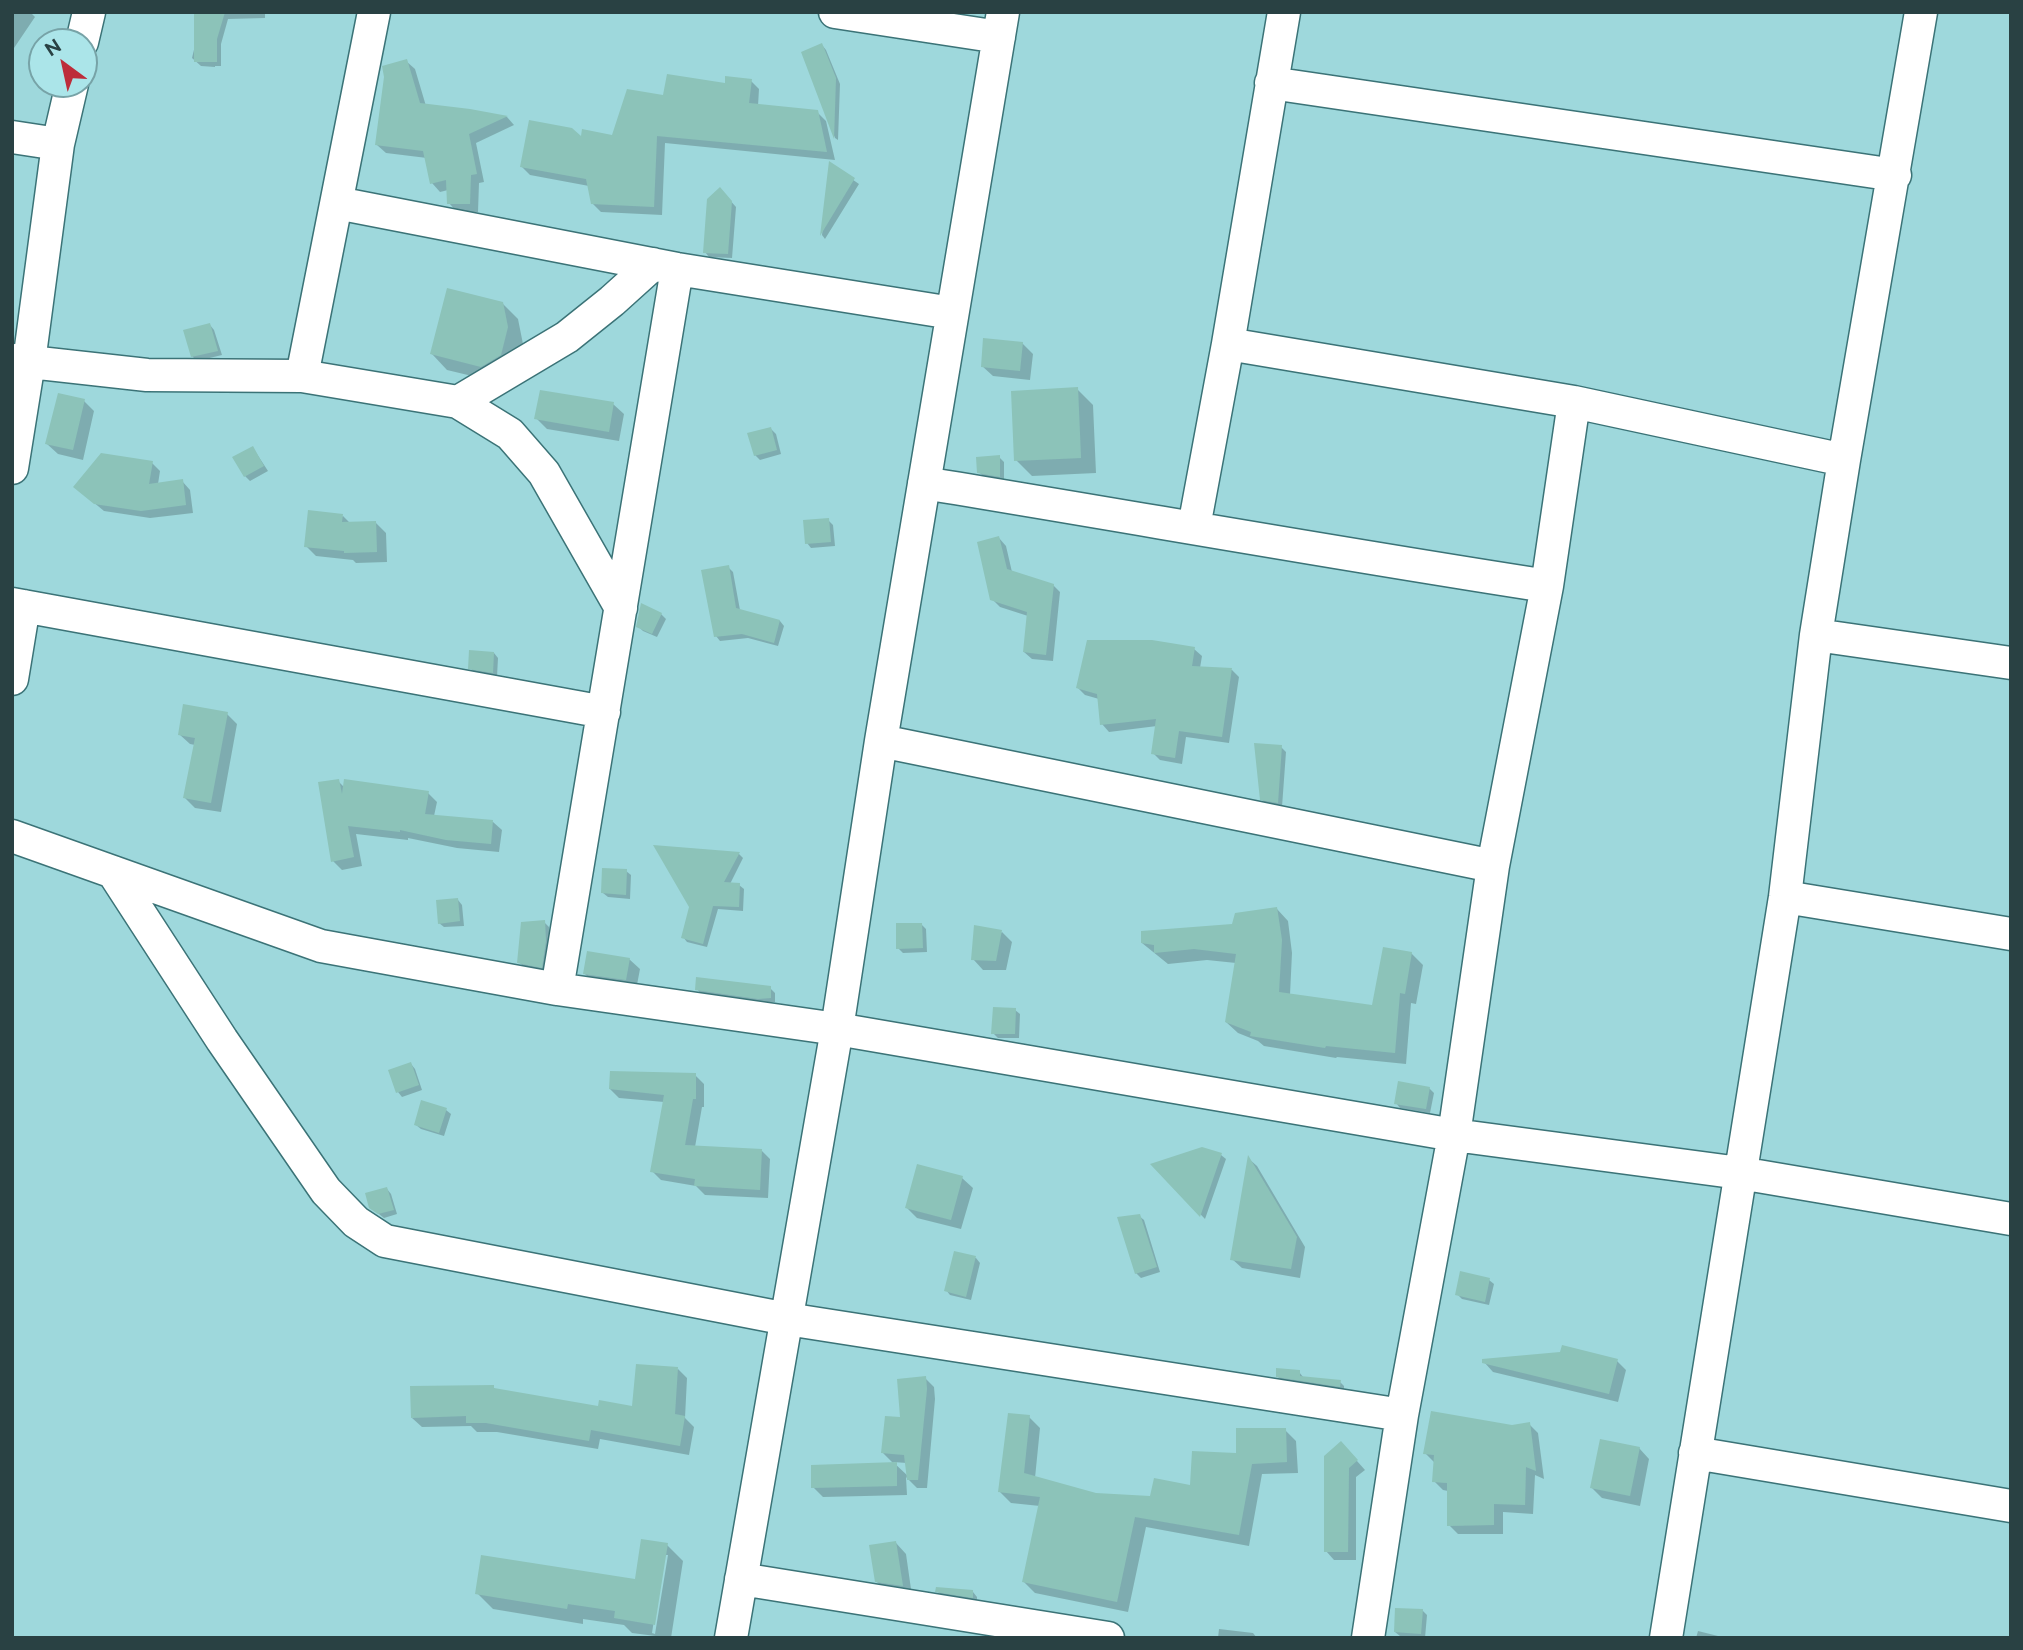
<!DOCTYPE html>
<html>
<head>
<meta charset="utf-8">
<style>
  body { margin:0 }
  #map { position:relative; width:2023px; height:1650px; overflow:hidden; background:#9ed8dc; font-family:Raleway,sans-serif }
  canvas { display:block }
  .frame { position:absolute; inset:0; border:14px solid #294143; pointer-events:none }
  .north { position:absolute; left:28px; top:28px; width:70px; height:70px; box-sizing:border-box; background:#abe5e9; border:2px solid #77a3a7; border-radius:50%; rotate:327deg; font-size:19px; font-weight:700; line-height:28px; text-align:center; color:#294143 }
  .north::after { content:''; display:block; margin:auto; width:24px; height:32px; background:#bd2c3a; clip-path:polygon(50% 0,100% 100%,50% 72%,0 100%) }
</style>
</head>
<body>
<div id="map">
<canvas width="2023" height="1650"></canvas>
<div class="frame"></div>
<div class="north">N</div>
</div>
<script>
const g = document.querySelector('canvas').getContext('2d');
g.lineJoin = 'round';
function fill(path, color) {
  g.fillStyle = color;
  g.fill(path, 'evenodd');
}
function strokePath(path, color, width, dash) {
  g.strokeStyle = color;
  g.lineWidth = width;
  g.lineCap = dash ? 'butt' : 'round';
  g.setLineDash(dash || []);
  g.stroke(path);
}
const shadow = new Path2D(`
  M203,12H265V18L228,19L221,44V66H215V67L201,66L192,58Z
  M31,13L35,17L12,51V14Z
  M822,45L826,50L840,84L838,140L835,138L803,53Z
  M406,61L415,69L426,106L470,110L507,117L514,125L476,143L484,182L479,183L478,212H457L449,203L448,190L440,192L432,183L427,158L386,153L377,145Z
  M751,81L759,89L758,106L817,112L826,121L835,160L665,143L662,215L601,212L592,203L589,186L530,175L522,167L583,140L613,137L664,97Z
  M830,164L859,184L825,239L822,235Z
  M720,189L736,207L732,258L709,257L705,252Z
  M502,303L518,319L523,344L516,371L497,382L447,370L432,354Z
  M210,325L214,330L222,355L197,361L192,356Z
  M1022,343L1033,354L1030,380L993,376L982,366Z
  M1077,389L1093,405L1096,473L1032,476L1016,460Z
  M84,401L94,411L83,460L58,454L47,444Z
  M613,404L624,414L619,441L547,429L536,418Z
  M771,429L776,434L781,454L760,460L755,455Z
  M253,448L268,471L250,481L245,476Z
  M999,457L1004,462V481L984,477L979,472Z
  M152,463L160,471L158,484L182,481L190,490L193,513L150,518L104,511L75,487Z
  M343,516L350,523L375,522L386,533L387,562L356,563L353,560L316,556L306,546Z
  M828,520L833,525L835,546L811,548L807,543Z
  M999,538L1006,546L1012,572L1053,585L1060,592L1053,661L1032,659L1024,652L1028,616L1000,607L992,599Z
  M728,567L733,572L740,610L780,621L784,626L778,646L748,638L720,641L716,636Z
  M661,614L666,619L657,637L643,631L638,626Z
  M1194,649L1202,656L1200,668L1232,670L1239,677L1229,743L1186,737L1182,764L1160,760L1153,753L1157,726L1109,732L1102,724L1099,699L1085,695L1078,688Z
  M494,653L498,658L497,677L475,673L470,668Z
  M227,714L237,724L221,812L195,808L185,798L195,745L190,744L179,734Z
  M1281,747L1286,752L1282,807L1266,804L1261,799Z
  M338,781L344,787L428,793L437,802L434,816L493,822L502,830L499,852L457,848L408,838V840L356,834L362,866L342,870L333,861Z
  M657,847L739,854L743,858L730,884L739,885L744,889L743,911L718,909L707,947L687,942L683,937L691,907Z
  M626,871L631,875L630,899L608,897L603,893Z
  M458,900L462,905L464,926L444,927L439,923Z
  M1277,909L1288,921L1292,953L1290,995L1374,1007L1411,953L1423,965L1416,1004L1411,1003L1406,1064L1337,1057L1336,1058L1264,1046L1258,1041L1238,1033L1226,1022L1236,963L1207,960L1168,964L1142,943L1234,926Z
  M544,922L549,927L550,947L546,971L524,967L519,962Z
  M921,924L926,929L927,952L903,953L898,948Z
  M1002,932L1012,942L1006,970H983L973,959Z
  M629,959L640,969L636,990L595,984L585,974Z
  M770,988L775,993V1002L763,1003L701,994L697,989Z
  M1015,1010L1020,1014L1019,1038H998L993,1033Z
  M411,1064L415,1069L422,1090L402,1097L398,1092Z
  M695,1075L704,1084V1107H702L695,1147L761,1150L770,1159L768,1198L705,1195L696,1186L661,1180L652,1171L664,1102L619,1098L610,1089Z
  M1429,1088L1434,1093L1430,1113L1400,1108L1396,1103Z
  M446,1110L451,1114L444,1136L421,1129L416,1125Z
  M1221,1155L1226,1159L1205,1219L1153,1165Z
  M1249,1159L1257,1166L1305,1247L1300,1278L1242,1268L1232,1259Z
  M962,1178L973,1188L961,1229L917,1218L907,1208Z
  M387,1189L391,1194L397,1214L384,1218L370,1207Z
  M1139,1216L1144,1220L1160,1272L1141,1278L1136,1273Z
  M955,1253L976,1258L980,1263L971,1300L950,1295L946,1290Z
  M1489,1280L1494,1284L1489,1305L1462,1299L1457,1294Z
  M1617,1361L1626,1370L1618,1402L1493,1372L1484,1362Z
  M678,1369L687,1378L685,1418L694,1427L689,1455L600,1439L598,1449L497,1432H477L471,1426L422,1427L412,1418L493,1387L496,1390L600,1408H634Z
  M1299,1372L1304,1378L1340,1382L1344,1386V1390L1282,1381L1277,1376Z
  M925,1378L934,1387L935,1399L927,1488H917L906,1477L907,1495L823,1497L813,1487L894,1464L883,1453ZM893,1462L907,1463L908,1476Z
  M1029,1417L1040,1428L1035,1478L1096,1494L1152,1498L1192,1487L1238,1455L1285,1430L1296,1441L1298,1473L1262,1474L1249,1546L1146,1527L1128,1612L1035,1593L1024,1582L1040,1506L1011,1503L1000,1492Z
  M1529,1424L1538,1433L1544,1479L1535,1475L1533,1514L1503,1512V1534H1458L1449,1525L1448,1491L1443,1490L1434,1481L1435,1463L1425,1453L1512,1426Z
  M1639,1448L1649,1459L1640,1506L1602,1498L1592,1488Z
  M1349,1452L1365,1470L1356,1477V1560H1334L1326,1551Z
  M896,1543L906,1554L912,1596L887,1592L876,1581Z
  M667,1545L683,1561L671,1638L632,1633L624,1625L583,1619V1624L493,1609L477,1593L636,1581ZM664,1555H668L655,1634L652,1633Z
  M937,1591L973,1592L977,1597V1601L942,1596Z
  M1422,1610L1427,1615L1425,1638L1400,1636L1395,1632Z
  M1219,1629L1253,1633L1257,1638H1218Z
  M1698,1631L1718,1636L1720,1638H1696Z`);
const building = new Path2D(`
  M194,12H225L217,39V62H194Z
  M822,43L836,78L834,139L801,52Z
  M407,59L420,103L470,109L508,116L469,134L477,174L471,175L470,204H447L446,180L430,184L423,151L375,145L384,77L382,66Z
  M667,74L725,83V76L752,79L749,103L818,110L827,152L657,136L654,207L591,204L586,179L520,167L529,120L572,128L581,136L582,129L612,135L627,89L663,95Z
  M829,161L855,178L820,236Z
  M720,187L732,201L728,254L703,253L707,199Z
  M447,288L503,302L508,327L501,355L481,367L430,354Z
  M210,323L218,351L191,357L183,330Z
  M983,338L1023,342L1020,371L981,367Z
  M1078,387L1081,458L1014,461L1011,391Z
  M540,390L614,402L609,432L534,419Z
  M58,393L85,399L73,450L45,444Z
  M771,427L777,450L754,456L747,433Z
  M253,446L264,466L244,477L232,457Z
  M101,453L153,461L149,484L183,479L186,505L141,511L94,504L73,487Z
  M1000,455V477L977,473L976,457Z
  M308,510L343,514L342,522L376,521L377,552L344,553V551L304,547Z
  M829,518L831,542L805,544L803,520Z
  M999,536L1007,569L1054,584L1046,655L1023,652L1027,612L990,600L977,542Z
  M729,565L736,608L780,620L774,643L742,634L714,637L701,570Z
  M641,603L662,613L652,634L636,627Z
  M1087,640H1152L1195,647L1192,666L1232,668L1222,737L1179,731L1175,758L1151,754L1156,719L1100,725L1097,694L1076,688Z
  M469,650L494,652L493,673L468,669Z
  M183,704L228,712L211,803L183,798L195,738L178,735Z
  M1254,743L1282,745L1278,803L1260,800Z
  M339,779L342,794L344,779L429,791L425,814L493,820L491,844L446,840L400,830V832L348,826L354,857L331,862L318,782Z
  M653,845L740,852L724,882L740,883L739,907L713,906L703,944L681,938L689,907Z
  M602,868L627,869L626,895L601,893Z
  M458,898L460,921L438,924L436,900Z
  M1277,907L1282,940L1279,992L1372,1005L1383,947L1412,952L1405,994L1400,993L1395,1053L1326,1046L1325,1048L1250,1036L1251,1032L1225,1022L1236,954L1194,949L1154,953V945L1141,943V931L1232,924L1235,913Z
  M545,920L546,941L542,968L517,963L521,922Z
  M896,923H922L923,948L896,949Z
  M974,925L1002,930L996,961L971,960Z
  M587,951L630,958L626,980L583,974Z
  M696,977L771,986V998L758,999L695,990Z
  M993,1007L1016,1008L1015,1034H991Z
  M411,1062L419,1085L396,1093L388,1070Z
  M610,1071L696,1073V1099H693L685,1145L762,1149L760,1190L694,1186L695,1179L650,1172L664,1095L609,1089Z
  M1398,1081L1430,1087L1426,1109L1394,1104Z
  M421,1100L447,1108L439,1133L414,1125Z
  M1202,1147L1222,1153L1200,1217L1150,1164Z
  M1248,1155L1297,1237L1291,1269L1230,1260Z
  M917,1164L963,1176L951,1220L905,1208Z
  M387,1187L394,1210L378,1214L369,1208L365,1193Z
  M1140,1214L1157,1267L1135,1274L1117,1217Z
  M954,1251L976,1256L966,1297L944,1291Z
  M1460,1271L1490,1278L1485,1302L1455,1295Z
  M1562,1345L1618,1359L1609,1394L1482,1363V1359L1560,1352Z
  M636,1364L678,1367L675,1414L685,1416L680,1446L591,1430L589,1441L486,1423H466V1416L411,1418L410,1386L494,1385V1388L598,1406L599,1400L632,1406Z
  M1276,1368L1300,1370V1376L1341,1380L1340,1387L1276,1377Z
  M926,1376L927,1389L918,1480H907L904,1455L881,1453L885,1416L900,1417L897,1379Z
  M1431,1411L1512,1425L1530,1422L1536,1471L1526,1467L1525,1505L1494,1504V1525L1447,1526V1483L1432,1482L1434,1455L1423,1454Z
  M1008,1413L1030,1415L1024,1473L1096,1493L1150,1496L1154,1478L1190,1485L1192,1451L1236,1453V1428H1286L1287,1462L1252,1464L1239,1535L1135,1517L1117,1602L1022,1582L1040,1497L998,1492Z
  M1600,1439L1640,1447L1630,1496L1590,1488Z
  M1341,1441L1358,1460L1349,1468L1348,1552H1324V1456Z
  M897,1462V1486L811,1488V1465Z
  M641,1539L668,1543L655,1625L614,1618L615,1611L568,1604L567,1609L475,1594L481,1555L635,1579Z
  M896,1541L903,1586L875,1582L869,1545Z
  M936,1587L973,1590V1598L935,1592Z
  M1395,1608L1423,1609L1421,1634L1394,1632Z`);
const street = new Path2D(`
  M835,12L999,37
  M82,42L89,12
  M1271,83L1895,175
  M12,137L58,144
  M337,203L677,269L952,313
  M1228,344L1574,402L1844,460
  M12,360L147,375L302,376L458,402L510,434L544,473L621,608
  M302,376L374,12
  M458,402L567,337L612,301L653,264
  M12,468L29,362L58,144L72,84
  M924,483C1132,517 1339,554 1547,586
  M1194,527L1228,344L1284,12
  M12,604L604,712
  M1816,635L2011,663
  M12,679L24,606
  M881,741L1493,866
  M12,836L321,946L557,989L837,1029L1454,1135L1740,1173L2011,1219
  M113,872L222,1040L326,1191L356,1222L385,1241L787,1319L1402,1415
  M1785,897L2011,934
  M557,989L677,269
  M1695,1453L2011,1506
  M741,1579L1108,1638
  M731,1638L837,1029L881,741L1003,12
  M1368,1638L1402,1415L1454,1135L1493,866L1547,586L1574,402
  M1666,1638L1785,897L1816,635L1844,460L1921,12`);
fill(shadow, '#0003');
fill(building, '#8cc3b9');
strokePath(street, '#3b7377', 35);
strokePath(street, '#fff', 32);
</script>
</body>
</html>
